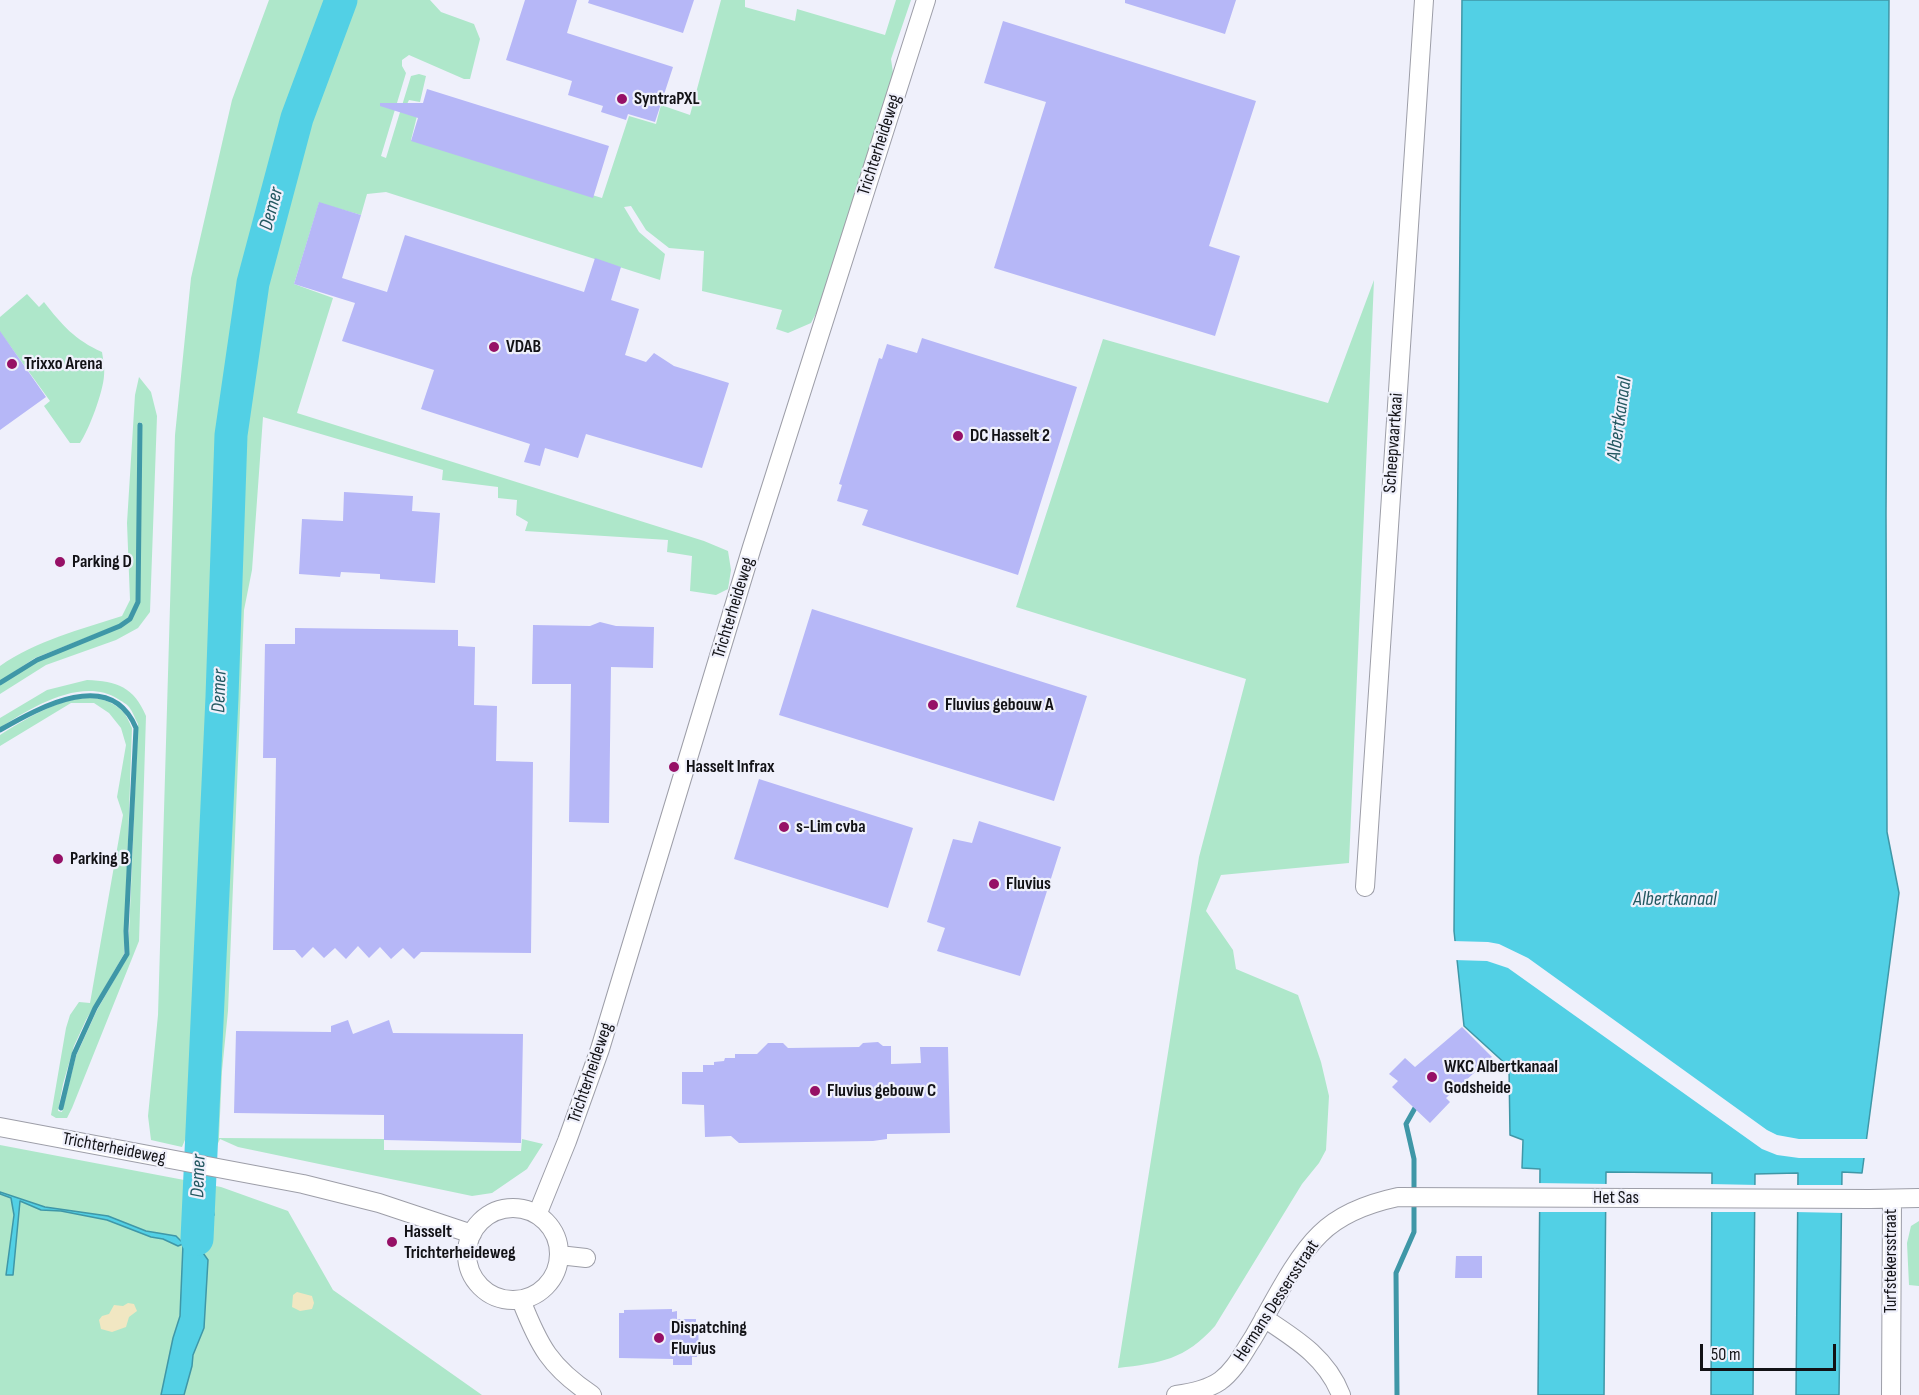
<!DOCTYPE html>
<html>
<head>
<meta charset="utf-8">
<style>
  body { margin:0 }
  #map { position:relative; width:1919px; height:1395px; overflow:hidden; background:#eff0fb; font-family:"Sofia Sans Condensed",sans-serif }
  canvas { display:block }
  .scale { position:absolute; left:1700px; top:1344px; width:136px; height:27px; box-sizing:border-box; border:3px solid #121216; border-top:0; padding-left:8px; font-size:18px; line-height:21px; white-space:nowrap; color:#121216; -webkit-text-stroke:4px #eff0fb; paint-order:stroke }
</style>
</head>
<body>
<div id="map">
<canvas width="1919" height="1395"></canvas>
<div class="scale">50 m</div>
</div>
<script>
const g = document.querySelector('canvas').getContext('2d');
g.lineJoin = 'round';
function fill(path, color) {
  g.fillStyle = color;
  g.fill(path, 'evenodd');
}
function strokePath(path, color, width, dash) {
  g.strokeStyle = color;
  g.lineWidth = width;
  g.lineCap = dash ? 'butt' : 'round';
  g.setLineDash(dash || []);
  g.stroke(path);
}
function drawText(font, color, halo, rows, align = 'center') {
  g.font = font + ' "Sofia Sans Condensed",sans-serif';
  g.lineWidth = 4.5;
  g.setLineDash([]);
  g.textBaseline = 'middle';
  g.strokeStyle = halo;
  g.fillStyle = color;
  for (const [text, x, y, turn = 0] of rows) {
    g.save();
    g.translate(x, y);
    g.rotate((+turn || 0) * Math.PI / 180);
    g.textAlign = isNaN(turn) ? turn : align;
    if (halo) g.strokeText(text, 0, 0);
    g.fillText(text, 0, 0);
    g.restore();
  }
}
const green = new Path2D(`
  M269,0H329L279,134L239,320L223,441L205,882L193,1121L182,1147L151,1140L148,1116L158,1015L175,435L191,278L232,100Z
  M355,0H430L441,12L474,24L480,39L470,79H464L409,55L402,60V66L406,73L381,156L386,158L411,76L419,74L426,76L420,102L409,100L405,108L417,116L411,140L602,198L629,116L656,124L661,105L690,115L721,0H745V7L795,21L797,9L885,35L896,0H911L891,59L893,73L825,296L811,323L788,333L776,329L782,310L702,291L704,251L669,248L646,230L631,206L624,207L639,232L665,254L660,280L386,192L367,194L361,215L319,203L294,284L333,298L297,413L704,541L728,551L731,570L728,589L716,595L690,591L692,556L667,552L668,540L525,531L528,522L516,515L517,500L498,498V487L442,480L443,470L263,417L252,570L244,610L228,1011L222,1071L219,1138L384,1139V1150L521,1151L522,1139L543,1144L527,1169L492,1193L472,1196L238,1147L220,1139L214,1152L209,1122L231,647L246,404L278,228L310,118Z
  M1374,280L1349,863L1221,875L1206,911L1233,950L1236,969L1298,995L1321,1062L1329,1096L1326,1150L1319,1163L1302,1184L1215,1326C1185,1360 1160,1363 1118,1368L1199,857L1246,679L1016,607L1103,339L1328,403Z
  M27,294L39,307L44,302C62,325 75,340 102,352C103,359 105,368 104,376C103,392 89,430 80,443H70L44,406L50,401L0,332V317Z
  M139,377L151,392L157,416L150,612L138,628L116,640L46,665L0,694V684L37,661L121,627L131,621L139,601L141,422L139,423L137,596C136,610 130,618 118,625L35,658L0,681V666C37,640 80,630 122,616L130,600L127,523L135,395Z
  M87,680C117,681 134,687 146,716L139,941L72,1108L67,1118H56L51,1115L66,1028L70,1015L79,1002L90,1003L123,815L117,797L126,745L121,728L109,713L94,703H71L0,746V735C31,716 86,680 120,709C126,713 129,722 132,728L124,954L86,1020L74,1046L63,1084L58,1111L62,1112L76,1056L97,1010L128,956L138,724C135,719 133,712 129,707C127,704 121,701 118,699C82,676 30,708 0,728V718L47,690Z
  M0,1145L221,1187L288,1211L333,1290L482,1395H0Z
  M1919,1221V1286L1909,1285L1907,1243L1911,1226Z`);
const sand = new Path2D(`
  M297,1292L312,1296L314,1303L312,1309L300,1311L292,1307L293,1295Z
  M128,1303L134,1304L137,1311L129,1317L126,1327L112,1332L101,1329L99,1320L102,1316L109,1314L114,1305L123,1306Z`);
const water = new Path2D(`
  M1462,0H1889L1886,513L1887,832L1899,893L1862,1173L1842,1172L1839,1395H1796L1798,1173L1755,1174L1753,1395H1711L1712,1173L1606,1172L1604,1395H1538L1540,1169L1522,1168L1523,1140L1510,1135L1509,1067L1464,1026L1454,931Z
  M185,1191L211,1200L214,1215L208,1222L201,1237V1250L208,1260L204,1328L193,1355L192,1366L184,1395H161L173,1338L180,1316L183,1244L178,1246L163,1239L151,1237L107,1220L61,1211L41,1210L20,1201L13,1275H6L14,1215L11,1198L0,1194V1192L45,1207L108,1216L146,1231L176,1236L183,1243Z`);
const pier = new Path2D(`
  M1452,941L1488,942L1499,944L1528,958L1767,1130L1777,1135L1799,1139H1869L1867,1158H1799L1777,1155L1762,1149L1508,968L1487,961L1454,960Z
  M1536,1183L1609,1184V1212H1536Z
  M1709,1184L1758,1185L1757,1212H1709Z
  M1795,1185H1845L1844,1213L1795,1212Z`);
const stream = new Path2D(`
  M0,683L37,660L120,626L130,619L138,602L140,425
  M0,730C40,707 111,667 136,728L126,931L127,954L95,1008L74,1054L61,1108
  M1397,1395L1396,1273L1414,1232V1159L1406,1124L1415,1108`);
const river = new Path2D(`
  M197,1239L222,697L231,435L253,283L297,118L341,0`);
const building = new Path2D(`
  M525,0H577L567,33L673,67L655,122L628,114L626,120L601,112L603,106L568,95L572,81L506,60Z
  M589,0H694L683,33L588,3Z
  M1125,0H1236L1225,34L1125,3Z
  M1003,21L1256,101L1209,246L1240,256L1215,336L994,268L1046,102L984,83Z
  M427,89L609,146L593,198L411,141L418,118L380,106V103H423Z
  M319,202L361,215L342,278L387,292L405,235L584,292L595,258L621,267L611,300L639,309L625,355L646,362L654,353L674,366L729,383L702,468L586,434L578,458L545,448L540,466L524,462L530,444L421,409L434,370L342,341L355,303L294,284Z
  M0,331L46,397L0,430Z
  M922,338L1077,387L1018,575L862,525L868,510L837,501L842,485L839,484L879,358L882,359L887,344L917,353Z
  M344,492L413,496L412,511L440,513L435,583L380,579V574L341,572L340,577L299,574L302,519L343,521Z
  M812,609L1087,696L1054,801L779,715Z
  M600,622L616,626L654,627L653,668L611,667L609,823L569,822L571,684H532L533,625L590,626Z
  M295,628L458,630V646L475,647L474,705L497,706L496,761L533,762L531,953L421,952L414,959L403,948L391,959L380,947L369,958L358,946L346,959L335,948L324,958L313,947L302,958L295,950H273L276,758H263L265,644H295Z
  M759,779L913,828L888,908L734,859Z
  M979,821L1061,847L1020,976L937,951L945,928L927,922L953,839L972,843Z
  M348,1020L353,1034L389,1020L393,1033L523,1034L521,1143L384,1140V1115L234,1113L236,1031L331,1032V1026Z
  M1462,1027L1492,1057L1446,1098L1450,1102L1430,1123L1392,1087L1398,1081L1389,1074L1405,1058L1415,1067Z
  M878,1042L883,1046H891V1064L921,1063L920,1047H948L950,1133L887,1134V1139L873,1141L739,1143L731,1136L705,1137L704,1105L682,1104V1072H703V1065H714V1062L724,1061L725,1058H735V1054H757L768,1043H783L788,1048L859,1047L863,1043Z
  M1456,1256H1482V1278H1455Z
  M672,1309V1312L677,1311V1319H696V1323H698L699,1353H696L697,1357H692V1365H673V1359L619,1358V1313H624V1310Z`);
const minor = new Path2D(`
  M1365,887L1424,0
  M0,1127L303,1184L379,1203L472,1234
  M467 1254a46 46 0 1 1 92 0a46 46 0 1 1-92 0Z
  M537,1215L567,1141L600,1049L752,547L926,0
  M559,1255L586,1258
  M521,1300C539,1346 550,1367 592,1395
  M1264,1318C1296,1339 1327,1358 1341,1395
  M1176,1395C1191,1393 1207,1390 1220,1381C1235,1370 1243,1353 1253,1338C1272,1306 1294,1259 1320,1234C1341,1213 1370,1203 1398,1197L1870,1199L1919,1198
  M1891,1395L1892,1199`);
const markers = [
  [622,99,6,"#961066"],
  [494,347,6,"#961066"],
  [12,364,6,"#961066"],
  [958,436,6,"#961066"],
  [60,562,6,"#961066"],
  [933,705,6,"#961066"],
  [674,767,6,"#961066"],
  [784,827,6,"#961066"],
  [58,859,6,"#961066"],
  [994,884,6,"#961066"],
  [1432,1077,6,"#961066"],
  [815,1091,6,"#961066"],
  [392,1242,6,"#961066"],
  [659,1338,6,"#961066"]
];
const poiNames = [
  ["SyntraPXL",634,99],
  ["VDAB",506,347],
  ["Trixxo Arena",24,364],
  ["DC Hasselt 2",970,436],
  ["Parking D",72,562],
  ["Fluvius gebouw A",945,705],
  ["Hasselt Infrax",686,767],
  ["s-Lim cvba",796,827],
  ["Parking B",70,859],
  ["Fluvius",1006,884],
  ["WKC Albertkanaal",1444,1067],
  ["Godsheide",1444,1088],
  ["Fluvius gebouw C",827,1091],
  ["Hasselt",404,1232],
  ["Trichterheideweg",404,1253],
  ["Dispatching",671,1328],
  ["Fluvius",671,1349]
];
const streetNames = [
  ["Trichterheideweg",880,145,-72],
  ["Scheepvaartkaai",1394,443,-86],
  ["Trichterheideweg",734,608,-73],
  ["Trichterheideweg",591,1073,-71],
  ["Trichterheideweg",114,1149,11],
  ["Het Sas",1616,1198],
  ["Turfstekersstraat",1891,1261,-90],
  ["Hermans Dessersstraat",1277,1301,-57]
];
const waterNames = [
  ["Demer",272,209,-75],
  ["Albertkanaal",1620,419,-82],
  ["Demer",220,691,-88],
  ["Albertkanaal",1675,900],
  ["Demer",199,1176,-88]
];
fill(green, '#aee7ca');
fill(sand, '#f1e7c2');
fill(water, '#52d0e5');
strokePath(water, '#3f97a7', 1.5);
fill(pier, '#eff0fb');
strokePath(stream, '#3f97a7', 5);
strokePath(river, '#52d0e5', 33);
fill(building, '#b6b7f7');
strokePath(minor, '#9d9ea8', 20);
strokePath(minor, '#fff', 18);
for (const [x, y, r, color] of markers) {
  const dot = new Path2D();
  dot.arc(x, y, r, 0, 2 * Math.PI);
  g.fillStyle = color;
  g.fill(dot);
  strokePath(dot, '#eff0fb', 2);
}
drawText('bold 18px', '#121216', '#eff0fb', poiNames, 'left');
drawText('18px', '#121216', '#eff0fb', streetNames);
drawText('italic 20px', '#235861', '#eff0fb', waterNames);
</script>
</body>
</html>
